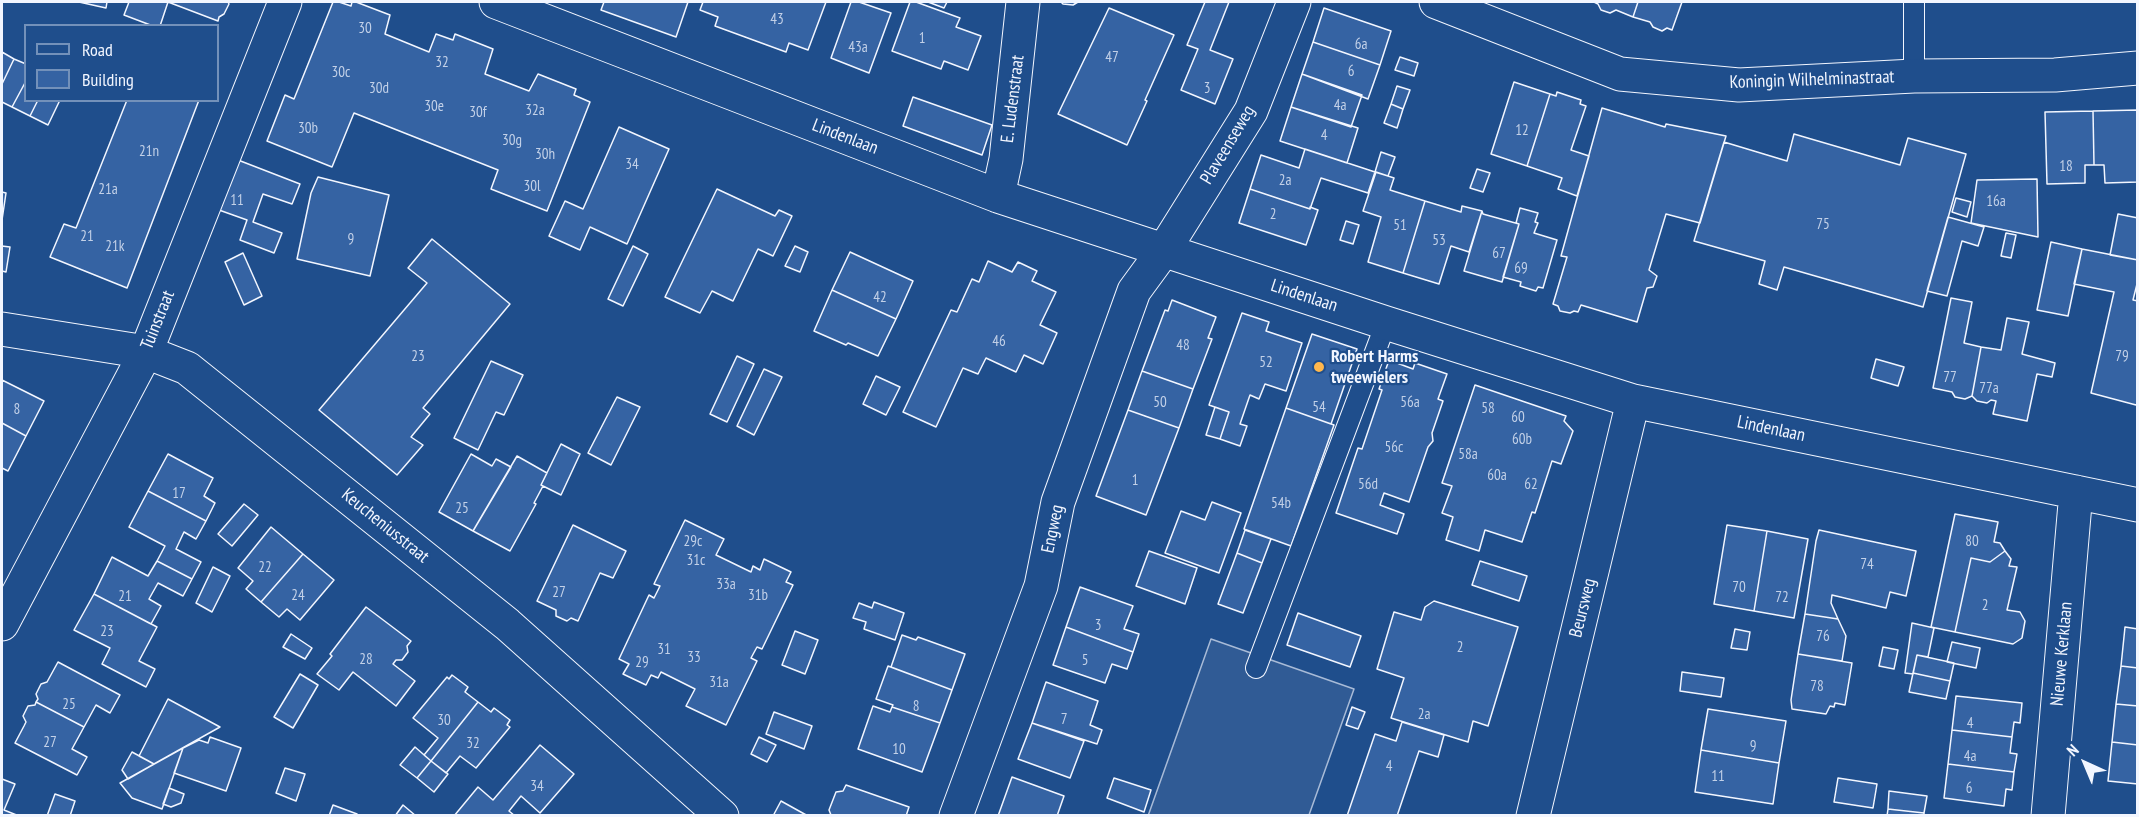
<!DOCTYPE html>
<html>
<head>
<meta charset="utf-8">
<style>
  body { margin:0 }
  #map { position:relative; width:2139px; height:817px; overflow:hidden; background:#1f4e8c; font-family:"PT Sans Narrow",sans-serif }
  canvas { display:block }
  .frame { position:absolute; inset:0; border:3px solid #f2f6ff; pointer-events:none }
  .legend { position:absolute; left:24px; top:24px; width:195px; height:78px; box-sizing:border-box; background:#1f4e8c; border:2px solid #7391ba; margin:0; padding:8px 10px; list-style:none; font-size:18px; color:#f2f6ff }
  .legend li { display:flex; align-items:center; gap:12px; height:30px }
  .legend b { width:30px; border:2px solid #7391ba }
  .north { position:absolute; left:2055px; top:733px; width:60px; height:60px; -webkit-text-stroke:4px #1f4e8c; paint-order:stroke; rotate:316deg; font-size:16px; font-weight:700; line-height:24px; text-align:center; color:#f2f6ff }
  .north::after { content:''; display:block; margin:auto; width:21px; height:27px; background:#f2f6ff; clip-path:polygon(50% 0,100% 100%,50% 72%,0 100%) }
</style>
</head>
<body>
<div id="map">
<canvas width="2139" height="817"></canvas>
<div class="frame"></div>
<ul class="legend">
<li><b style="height:8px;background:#1f4e8c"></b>Road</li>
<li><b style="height:16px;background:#3563a3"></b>Building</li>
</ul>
<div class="north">N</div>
</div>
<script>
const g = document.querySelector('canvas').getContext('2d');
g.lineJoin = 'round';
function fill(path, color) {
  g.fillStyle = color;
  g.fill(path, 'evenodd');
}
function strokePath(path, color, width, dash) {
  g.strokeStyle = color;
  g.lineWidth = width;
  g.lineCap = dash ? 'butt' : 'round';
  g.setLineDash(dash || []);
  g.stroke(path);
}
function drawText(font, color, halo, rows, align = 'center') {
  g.font = font + ' "PT Sans Narrow",sans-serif';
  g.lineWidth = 4.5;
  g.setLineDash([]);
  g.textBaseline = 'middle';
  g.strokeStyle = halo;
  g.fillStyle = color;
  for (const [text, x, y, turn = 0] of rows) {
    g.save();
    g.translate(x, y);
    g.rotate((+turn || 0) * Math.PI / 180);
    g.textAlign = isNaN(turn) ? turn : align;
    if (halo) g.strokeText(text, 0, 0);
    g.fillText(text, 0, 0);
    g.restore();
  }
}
const parking = new Path2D(`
  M1211,639L1354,689L1309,815L1148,816Z`);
const building = new Path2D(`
  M79,2H107L106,8Z
  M129,2H228L229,4L224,14L219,17L218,21L168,2L160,26H153L124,15Z
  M333,2H339L351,6L352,2H356L390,15L385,34L429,52L436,34L453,40L455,34L493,49L485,74L529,91L538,74L576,89L574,95L590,102L547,211L491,189L498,170L354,113L332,167L267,141L285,95L294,99Z
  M604,2H688L676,37L601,10Z
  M703,2H826L808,50L789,43L786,52L715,26L718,17L700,10Z
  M851,2H859L891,13L869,73L831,58Z
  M910,2H916L960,18L956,27L981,36L968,70L944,61L941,69L892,51Z
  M928,2H947L944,8Z
  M1061,2H1078L1073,5L1063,4Z
  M1205,2H1229L1210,50L1233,59L1215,104L1181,90L1198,49L1187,45Z
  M1594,2H1638L1633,17L1616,10L1610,13L1601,10L1598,4Z
  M1638,2H1682L1672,30L1667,28L1662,31L1653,27L1650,22L1633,17Z
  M1109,8L1174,35L1145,100L1147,101L1127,145L1058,114Z
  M1324,8L1391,31L1380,65L1313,42Z
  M1313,42L1380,65L1368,99L1302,74Z
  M2,52L14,59L2,84Z
  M1400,57L1418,63L1414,76L1395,70Z
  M14,59L26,64V81L12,107L2,102V84Z
  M1302,74L1362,95L1351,127L1291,107Z
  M26,81V100H38L30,116L12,107Z
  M1514,82L1550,94L1527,166L1491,154Z
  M1397,86L1410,90L1403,109L1391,104Z
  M1557,92L1581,100L1580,104L1586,106L1571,150L1589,156L1577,196L1558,189L1562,178L1527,166L1550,94L1556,96Z
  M913,97L992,125L982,155L903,126Z
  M38,100H60L48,125L30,116Z
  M127,100H199L127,288L50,257L64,224L76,228Z
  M1391,104L1403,109L1397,128L1384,123Z
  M1291,107L1358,128L1347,163L1280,141Z
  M1602,108L1665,127L1666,124L1726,136L1700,223L1666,214L1649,270L1657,276L1653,287L1647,288L1637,322L1581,305L1578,312L1574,311L1570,313L1560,311L1558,306L1553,304L1567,257L1561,256Z
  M2138,110V182L2105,183L2104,165H2094L2093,111Z
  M2093,111L2094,165H2085V183L2047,184L2045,112Z
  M619,127L669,149L627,244L590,227L580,250L549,236L565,201L583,209Z
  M1794,134L1900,165L1908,138L1966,154L1923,307L1784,267L1777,290L1759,284L1765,261L1694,241L1724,142L1787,161Z
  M1305,149L1375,172L1368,193L1321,178L1310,209L1250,189L1261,155L1299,168Z
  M1381,152L1395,157L1388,176L1375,172Z
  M238,160L300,184L292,204L263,194L253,222L282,233L274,253L240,240L247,220L219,210Z
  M1477,169L1490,173L1483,192L1470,188Z
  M1376,172L1394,178L1390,190L1425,201L1403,273L1368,262L1381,217L1363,211Z
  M318,177L389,195L370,276L297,259L311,193Z
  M2037,179L2038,237L1971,223L1977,180Z
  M717,189L775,216L779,210L792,216L773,256L758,249L733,301L712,291L700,313L665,297Z
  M1250,189L1310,209V207L1318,210L1306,245L1239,223Z
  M2,192L6,193L2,220Z
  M1956,198L1971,202L1967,217L1952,212Z
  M1425,201L1461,212L1462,206L1482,211L1469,252L1451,246L1439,284L1403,273Z
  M1520,208L1538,213L1535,222L1538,223L1534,233L1557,240L1543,288L1538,287L1536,291L1520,286L1521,282L1503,277L1519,224L1516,223Z
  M1482,211L1483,214L1519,224L1502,282L1464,271Z
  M2118,214L2138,218V260L2110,255Z
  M1948,217L1984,227L1978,246L1962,241L1947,296L1927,291Z
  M1346,221L1359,225L1353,244L1340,240Z
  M2006,233L2016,235L2011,258L2001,256Z
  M432,239L510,304L423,408L430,414L411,437L423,445L397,475L319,410L427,283L408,268Z
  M2051,242L2082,249L2068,316L2037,310Z
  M2,246L10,247L6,272L2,271Z
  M633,246L648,254L623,306L608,299Z
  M795,246L808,252L800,272L785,266Z
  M2082,249L2138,260V280L2133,300L2138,301V403L2136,405L2091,393L2114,292L2074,284Z
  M850,252L913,281L896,319L832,290Z
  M243,253L262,296L244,305L225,262Z
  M988,261L1012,272L1018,262L1037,271L1032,281L1056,292L1040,325L1057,333L1043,364L1024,355L1016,372L986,358L978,374L963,368L936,427L903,412L951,310L957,312L972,279L979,282Z
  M832,290L896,319L878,356L848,343L846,345L814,331Z
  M1951,298L1972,302L1964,343L1981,347L1972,396L1965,399L1955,397L1952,392L1933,388Z
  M1172,300L1216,317L1208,338L1212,339L1193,389L1142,371L1165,310L1168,311Z
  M1242,313L1269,322L1266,331L1302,343L1286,391L1265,384L1259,399L1250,395L1240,424L1247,426L1240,446L1220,439L1229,412L1209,405Z
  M2007,318L2029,322L2022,354L2055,363L2052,377L2037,374L2027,421L1993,414L1996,401L1991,400L1987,403L1977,401L1972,396L1981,347L2001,350Z
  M1312,334L1357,349L1331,424L1286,408Z
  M737,356L754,364L727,422L710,414Z
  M1876,359L1904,367L1898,386L1871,378Z
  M1389,360L1413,369L1415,363L1447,374L1438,399L1443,401L1432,433L1433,441L1428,447L1409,502L1384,493L1380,505L1404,514L1397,534L1336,513L1358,448L1362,449L1382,390L1379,389Z
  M491,361L523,375L504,415L496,412L478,450L454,438Z
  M764,369L782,377L754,435L737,426Z
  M1142,371L1193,389L1179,428L1128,410Z
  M876,376L900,387L886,415L863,404Z
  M2,380L44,401L26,436L2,423Z
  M1475,385L1566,416L1564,421L1573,431L1561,464L1552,461L1535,513L1532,512L1522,542L1485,530L1479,551L1446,540L1453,517L1442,513L1452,486L1442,483Z
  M617,397L640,407L611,465L588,453Z
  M1215,407L1229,412L1220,439L1206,435Z
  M1286,408L1334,425L1291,546L1244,529Z
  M1128,410L1179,428L1146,515L1096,496Z
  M2,423L26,436L8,471L2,468Z
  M561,444L580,454L561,495L541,485Z
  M168,454L213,478L204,496L215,503L206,521L148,491Z
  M471,454L492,466L496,459L511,467L473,531L439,512Z
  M517,456L547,473L541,485L543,486L534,503L536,504L510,551L473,531Z
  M148,491L206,521L196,539L184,532L176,549L201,562L192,579L157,561L165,546L129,527Z
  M1212,502L1241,513L1219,573L1165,553L1181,511L1205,520Z
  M244,504L258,515L232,546L218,534Z
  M1955,514L1998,522L1994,542L2000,543L2005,551L1990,562L1971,558L1955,632L1931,627Z
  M685,520L724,539L716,555L751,572L753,566L760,570L764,559L791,572L786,582L793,585L762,649L757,647L751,658L757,661L726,725L686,706L695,689L661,672L658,678L651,675L646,685L623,674L629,664L619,659L649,595L654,598L660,586L654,584Z
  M573,525L626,551L613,578L600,573L578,621L571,618L567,621L556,616V610L537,601Z
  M1727,525L1767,531L1754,611L1714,604Z
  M271,527L303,554L261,602L246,589L253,581L238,568Z
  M1245,530L1271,539L1262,563L1237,553Z
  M1819,530L1916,551L1906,596L1890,592L1886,608L1832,595L1831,603L1838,619L1805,614L1816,541Z
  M1767,531L1808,539L1794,618L1754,611Z
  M1149,551L1197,568L1185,604L1136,586Z
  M2005,551L2011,559L2009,566L2017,567L2007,610L2020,612L2025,621L2022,638L2013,644L1955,632L1971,558L1990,562Z
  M1237,553L1262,563L1243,613L1218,604Z
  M303,554L334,580L300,620L287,609L279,617L261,602Z
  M112,557L148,576L157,561L192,579L183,596L158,583L149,599L161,606L151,624L94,594Z
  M1480,561L1527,576L1519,601L1472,585Z
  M213,567L230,576L212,612L196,603Z
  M1080,587L1133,606L1124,629L1139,634L1133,652L1066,627Z
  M94,594L157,627L139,661L155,669L146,687L102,664L110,648L74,630Z
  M1434,601L1518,627L1488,726L1473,721L1468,742L1391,718L1404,678L1377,669L1394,612L1421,620L1425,607Z
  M874,602L904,613L895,640L864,629L866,622L853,618L859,603L872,608Z
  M366,607L411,641L407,646L408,652L402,660H396L393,664L415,681L396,706L353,672L339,690L317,674L332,656L330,654Z
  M1298,613L1361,636L1350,667L1287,645Z
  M1805,614L1838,619L1846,636L1842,661L1798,654Z
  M1912,623L1934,628L1928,657L1917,655L1913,674L1905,673Z
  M1066,627L1133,652L1127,669L1112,664L1105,683L1053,665Z
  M2125,627L2138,629V668L2121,666Z
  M1735,629L1750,632L1747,650L1731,648Z
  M795,631L818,640L805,674L782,665Z
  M291,634L312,648L305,659L283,647Z
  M902,635L916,640L918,637L965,654L952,690L891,667Z
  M1952,642L1980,648L1976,668L1947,662Z
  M1883,647L1898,650L1894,669L1879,666Z
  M1798,654L1852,663L1845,705L1835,703L1834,707L1830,706L1826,714L1792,709L1791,700Z
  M1917,655L1954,663L1950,681L1913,673Z
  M58,662L120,695L110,713L96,705L84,727L36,702L38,699L36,694L41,684L47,682Z
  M888,666L952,690L940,723L892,707L893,705L876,699Z
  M2121,666L2138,668V706L2116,704Z
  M1682,672L1724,678L1721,697L1680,691Z
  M1913,673L1950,681L1946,699L1909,692Z
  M300,674L318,685L293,728L274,717Z
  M452,675L468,687L465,692L478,702L431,761L424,755L438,738L413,718L447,677L449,679Z
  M1046,682L1098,701L1090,725L1102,730L1097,744L1032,723Z
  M1956,696L2022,703L2020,723L2014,722L2012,737L1952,730Z
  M168,699L220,727L154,764L139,756Z
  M36,702L84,727L72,749L87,757L77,775L15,743L24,726L26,722L23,716L28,706L35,705Z
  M478,702L491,712L494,708L510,720L507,725L510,727L476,768L460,756L446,773L431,761Z
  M2116,704L2138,706V745L2112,742Z
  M873,706L890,712L892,707L940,723L922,772L858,749Z
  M1352,707L1365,712L1358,729L1346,725Z
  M1708,709L1786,721L1779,763L1701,750Z
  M774,712L812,726L804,749L766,734Z
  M1402,722L1444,735L1438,757L1419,751L1397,816H1347L1375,734L1396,741Z
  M1032,723L1084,741L1070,778L1018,759Z
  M1952,730L2012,737L2010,753L2017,754L2014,772L1948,764Z
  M210,737L241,748L226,791L174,773L183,748L199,740L208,743Z
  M759,737L776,745L767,762L751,754Z
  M2112,742L2138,745V784L2108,781Z
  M540,745L574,774L540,813L521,796L509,811L515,816H454L478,787L493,800Z
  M415,747L431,761L417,778L400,765Z
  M183,748L162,809L132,798L120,783Z
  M1701,750L1779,763L1773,804L1695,792Z
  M132,752L154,764L128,779L122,770Z
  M431,761L448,774L434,792L417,778Z
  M1948,764L2014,772L2012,790L2006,789L2004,806L1944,798Z
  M285,768L305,774L296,801L276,793Z
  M1012,777L1064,796L1057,816H998Z
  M1114,778L1151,790L1144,812L1107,798Z
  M1838,778L1877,784L1873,808L1834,802Z
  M2,779L15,784L4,810L19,816H2Z
  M846,785L909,807L906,816L831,815L829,810L836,792L843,791Z
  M169,788L184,794L181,803L171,807L163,804Z
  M1889,791L1927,796L1924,813L1888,809Z
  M55,794L75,801L70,816H47Z
  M781,801L808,816H773Z
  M333,805L357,814L356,816H329Z
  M403,805L416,816H395Z
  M1888,809L1924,813V816H1887Z`);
const lane = new Path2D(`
  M1914,76V2
  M1256,668L1386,323`);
const street = new Path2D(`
  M496,2L998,196L1386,323L1633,401L2138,505
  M1436,2L1620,74L1739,85L1914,76L2055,75L2138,68
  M998,196L1006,159L1023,2
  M2,329L146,352L187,368L507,624L722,816
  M2,624L146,352L285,2
  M956,816L1041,586L1058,502L1134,291L1164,250L1251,111L1294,2
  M1533,816L1633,401
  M2048,816L2076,492`);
const markers = [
  [1319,367,6,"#ffb74d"]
];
const numberNames = [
  ["43",777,20],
  ["30",365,29],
  ["1",922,39],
  ["6a",1361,45],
  ["43a",858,48],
  ["47",1112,58],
  ["32",442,63],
  ["6",1351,72],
  ["30c",341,73],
  ["30d",379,89],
  ["3",1207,89],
  ["4a",1340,106],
  ["30e",434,107],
  ["32a",535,111],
  ["30f",478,113],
  ["30b",308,129],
  ["12",1522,131],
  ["4",1324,136],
  ["30g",512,141],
  ["21n",149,152],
  ["30h",545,155],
  ["34",632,165],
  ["18",2066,167],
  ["2a",1285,181],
  ["30l",532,187],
  ["21a",108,190],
  ["11",237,201],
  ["16a",1996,202],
  ["2",1273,215],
  ["75",1823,225],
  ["51",1400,226],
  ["21",87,237],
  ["9",351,240],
  ["53",1439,241],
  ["21k",115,247],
  ["67",1499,254],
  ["69",1521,269],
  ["42",880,298],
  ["46",999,342],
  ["48",1183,346],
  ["23",418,357],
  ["79",2122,357],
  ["52",1266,363],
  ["77",1950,378],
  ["77a",1989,389],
  ["50",1160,403],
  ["56a",1410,403],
  ["54",1319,408],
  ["58",1488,409],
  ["8",17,410],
  ["60",1518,418],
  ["60b",1522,440],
  ["56c",1394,448],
  ["58a",1468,455],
  ["60a",1497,476],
  ["1",1135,481],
  ["56d",1368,485],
  ["62",1531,485],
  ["17",179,494],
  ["54b",1281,504],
  ["25",462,509],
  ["29c",693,542],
  ["80",1972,542],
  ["31c",696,561],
  ["74",1867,565],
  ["22",265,568],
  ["33a",726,585],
  ["70",1739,588],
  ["27",559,593],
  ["24",298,596],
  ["31b",758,596],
  ["21",125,597],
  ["72",1782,598],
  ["2",1985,606],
  ["3",1098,626],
  ["23",107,632],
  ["76",1823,637],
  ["2",1460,648],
  ["31",664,650],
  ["33",694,658],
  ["28",366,660],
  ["5",1085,661],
  ["29",642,663],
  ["31a",719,683],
  ["78",1817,687],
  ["25",69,705],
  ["8",916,707],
  ["2a",1424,715],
  ["7",1064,720],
  ["30",444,721],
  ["4",1970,724],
  ["27",50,743],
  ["32",473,744],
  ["9",1753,747],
  ["10",899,750],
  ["4a",1970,757],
  ["4",1389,767],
  ["11",1718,777],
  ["34",537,787],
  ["6",1969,789]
];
const streetNames = [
  ["Koningin Wilhelminastraat",1812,80,-2],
  ["E. Ludenstraat",1013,99,-83],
  ["Lindenlaan",845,137,21],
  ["Plaveenseweg",1228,145,-59],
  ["Lindenlaan",1304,296,18],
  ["Tuinstraat",158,320,-68],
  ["Lindenlaan",1771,429,12],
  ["Keucheniusstraat",385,526,39],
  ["Engweg",1053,529,-78],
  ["Beursweg",1583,608,-76],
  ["Nieuwe Kerklaan",2062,654,-85]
];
const poiNames = [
  ["Robert Harms",1331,357],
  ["tweewielers",1331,378]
];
fill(parking, '#305b95');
strokePath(parking, '#a8bbd7', 1.5);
fill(building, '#3563a3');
strokePath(building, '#f2f6ff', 1.5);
strokePath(lane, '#f2f6ff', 22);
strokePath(street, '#f2f6ff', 35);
strokePath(lane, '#1f4e8c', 20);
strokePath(street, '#1f4e8c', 33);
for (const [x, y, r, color] of markers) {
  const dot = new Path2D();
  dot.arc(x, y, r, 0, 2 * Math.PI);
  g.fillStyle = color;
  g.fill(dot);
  strokePath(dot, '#1f4e8c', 2);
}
drawText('15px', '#c3d1e8', null, numberNames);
drawText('18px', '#f2f6ff', '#1f4e8c', streetNames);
drawText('bold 18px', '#f2f6ff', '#1f4e8c', poiNames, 'left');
</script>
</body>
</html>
